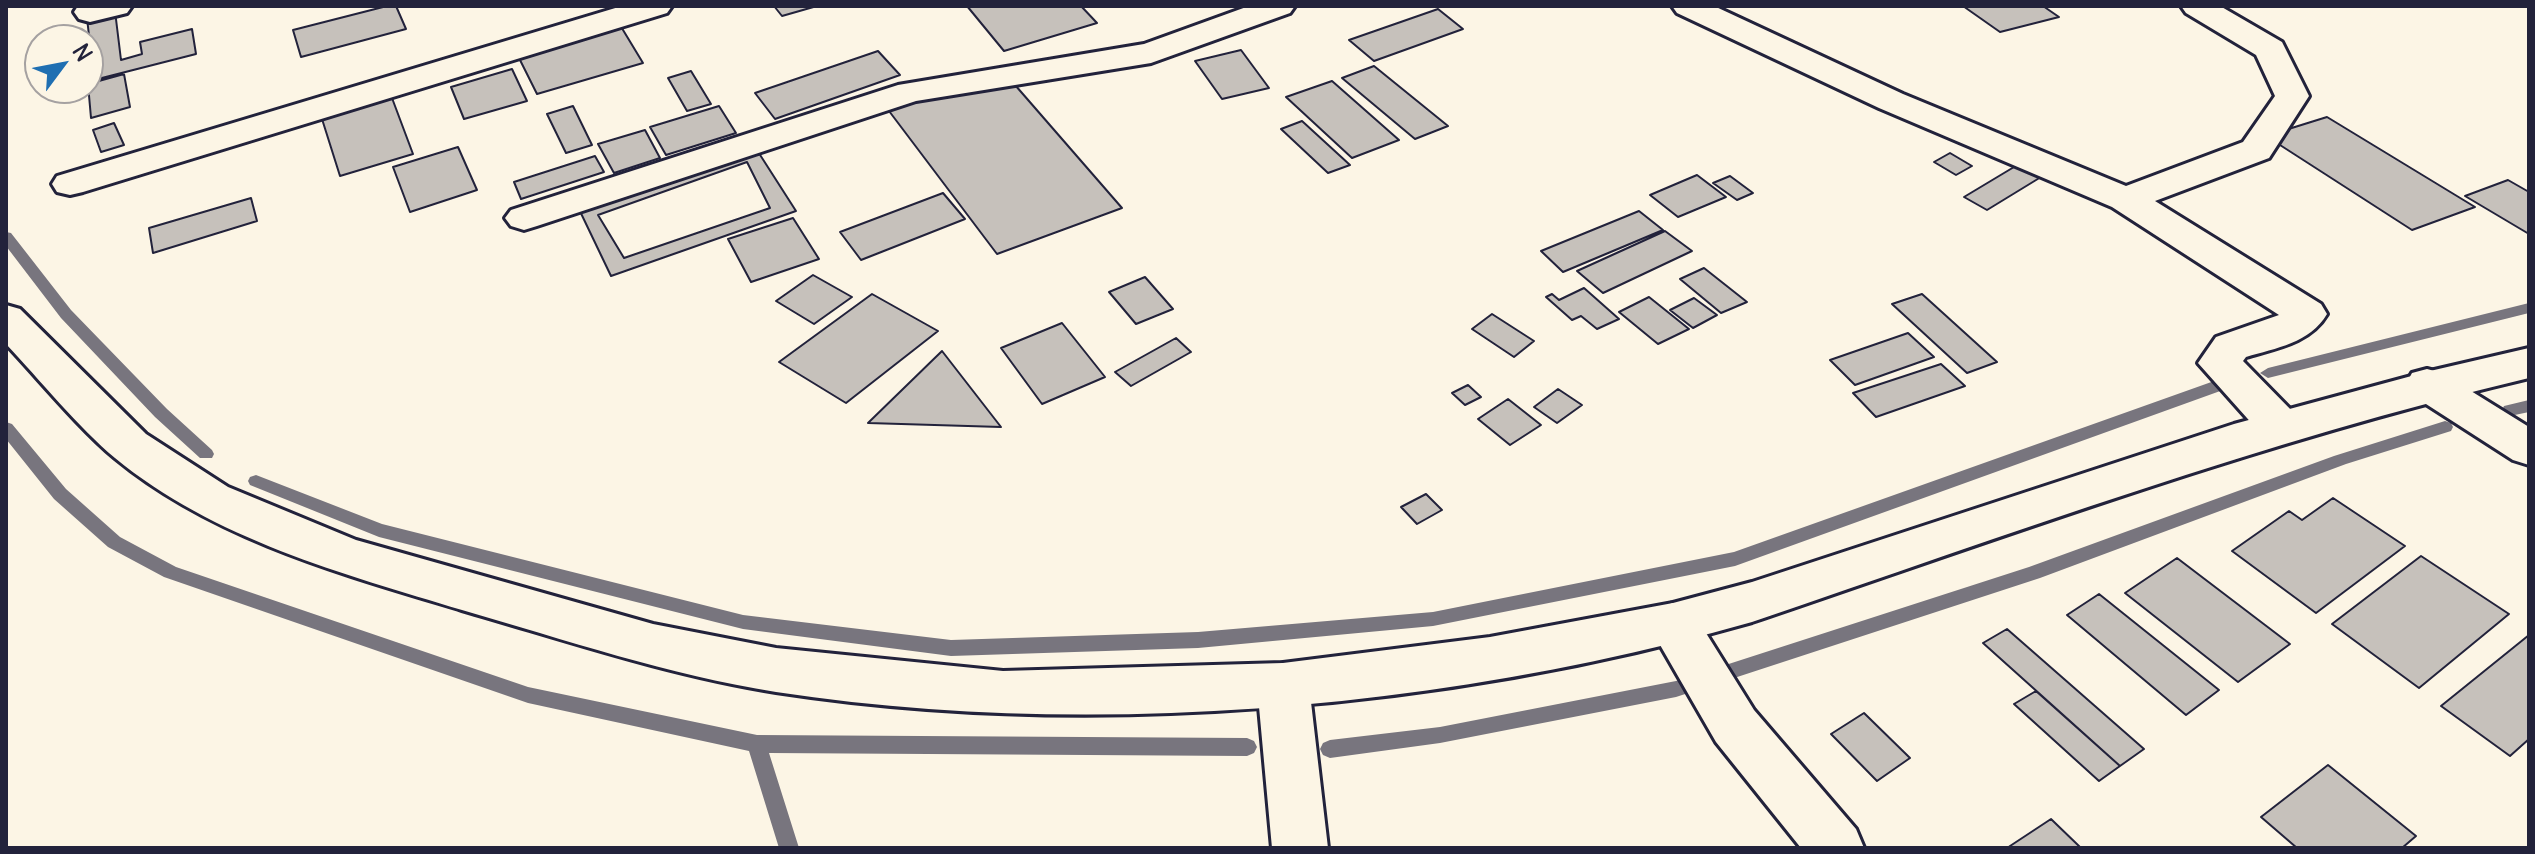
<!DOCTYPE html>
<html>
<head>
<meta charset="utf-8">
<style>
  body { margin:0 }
  #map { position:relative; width:2535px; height:854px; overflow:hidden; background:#fcf5e5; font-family:Delius,sans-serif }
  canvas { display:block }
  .frame { position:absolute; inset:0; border:8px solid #22223b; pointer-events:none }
  .north { position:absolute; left:24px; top:24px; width:80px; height:80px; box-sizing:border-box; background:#fcf5e5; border:2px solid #a5a1a1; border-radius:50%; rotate:58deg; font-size:22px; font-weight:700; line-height:32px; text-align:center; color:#22223b }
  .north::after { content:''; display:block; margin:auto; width:28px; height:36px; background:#1f6fb2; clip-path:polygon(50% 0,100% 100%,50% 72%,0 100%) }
</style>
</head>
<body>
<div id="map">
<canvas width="2535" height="854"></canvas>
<div class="frame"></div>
<div class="north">N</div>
</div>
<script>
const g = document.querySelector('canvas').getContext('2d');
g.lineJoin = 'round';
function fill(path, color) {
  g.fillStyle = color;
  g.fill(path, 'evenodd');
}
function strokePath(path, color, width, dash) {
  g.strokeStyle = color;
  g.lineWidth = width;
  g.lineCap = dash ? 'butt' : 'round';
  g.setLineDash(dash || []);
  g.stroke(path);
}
const stream = new Path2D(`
  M6,232L11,233L71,310L167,409L212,450L214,454L212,458H200L155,417L61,318L6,246Z
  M2529,303V313L2268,378L2260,373L2268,368Z
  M2217,380L2223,382L2225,386L2223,390L1735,566L1433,626L1198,648L951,656L743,629L379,537L250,485L248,481L250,477L256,475L382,524L743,615L951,640L1198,632L1433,612L1734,552Z
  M2529,400V412L2510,416L2502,410L2504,406Z
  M2445,421L2451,423L2453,427L2451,431L2346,464L2040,578L1676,697L1440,743L1330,758L1323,755L1320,749L1323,743L1330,740L1440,727L1676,681L2029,567L2334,456Z
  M6,422L12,424L66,489L120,537L176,567L528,687L757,735L1247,738L1254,741L1257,747L1254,753L1247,756L769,753L799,848H779L749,751L528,703L164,577L108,547L54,499L6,439Z`);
const building = new Path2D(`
  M387,6H396L406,29L301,57L293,30Z
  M774,6H817L782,16Z
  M967,6H1081L1097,23L1004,51Z
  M1963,6H2043L2059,17L2000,32Z
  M1438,9L1463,29L1374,61L1349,40Z
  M115,11L121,60L142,54L140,42L192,29L196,54L94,80L87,18Z
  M620,25L643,63L537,94L517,54Z
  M1241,50L1269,88L1222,99L1195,61Z
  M878,51L900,75L775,119L755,93Z
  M1374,66L1448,126L1415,139L1342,78Z
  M512,69L527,101L464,119L451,87Z
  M1002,70L1122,208L997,254L886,107Z
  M691,71L711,104L687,111L668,78Z
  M124,74L130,107L91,118L88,84Z
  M1332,81L1399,140L1352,158L1286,97Z
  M392,98L413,154L340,176L322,119Z
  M573,106L592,145L566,153L547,114Z
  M719,106L736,133L666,155L650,127Z
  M2327,117L2475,207L2412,230L2266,136Z
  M1302,121L1350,165L1328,173L1281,129Z
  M114,123L124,145L101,152L93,130Z
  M645,130L660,158L614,173L598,144Z
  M458,147L477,190L410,212L393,167Z
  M755,147L796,211L611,276L577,205Z
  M1950,153L1972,166L1956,175L1934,162Z
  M595,156L604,172L521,199L514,182Z
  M747,162L770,208L624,258L598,215Z
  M2019,164L2041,177L1987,210L1964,197Z
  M1697,175L1726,197L1678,217L1650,195Z
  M1730,176L1753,193L1737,200L1713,183Z
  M2508,180L2529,192V234L2465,196Z
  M943,193L965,219L861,260L840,232Z
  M251,198L257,221L153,253L149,228Z
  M1639,211L1663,230L1563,272L1541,251Z
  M793,218L819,259L751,282L728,239Z
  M1665,231L1692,251L1603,293L1577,271Z
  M1704,268L1747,302L1721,313L1680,279Z
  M813,275L852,297L814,324L776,301Z
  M1145,277L1173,309L1136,324L1109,292Z
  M1584,288L1619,319L1597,329L1581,316L1572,320L1546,297L1552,294L1559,300Z
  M872,294L938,331L846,403L779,362Z
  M1922,294L1997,362L1967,373L1892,304Z
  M1649,297L1689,329L1658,344L1619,312Z
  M1694,298L1717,315L1693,328L1670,310Z
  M1492,314L1534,341L1514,357L1472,329Z
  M1062,323L1105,377L1042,404L1001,348Z
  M1908,333L1934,357L1855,385L1830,360Z
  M1176,338L1191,352L1131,386L1115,372Z
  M942,351L1001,427L868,423Z
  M1941,364L1965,386L1876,417L1853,393Z
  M1468,385L1481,397L1465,405L1452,393Z
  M1558,389L1582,405L1557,423L1534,407Z
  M1508,399L1541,425L1510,445L1478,419Z
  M1426,494L1442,510L1417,524L1401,507Z
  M2333,498L2405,546L2316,613L2232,551L2289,511L2302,520Z
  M2421,556L2509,614L2419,688L2332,624Z
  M2177,558L2290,644L2238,682L2125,593Z
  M2099,594L2219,690L2186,715L2067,615Z
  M2007,629L2144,749L2120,766L1983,643Z
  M2529,635V739L2510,756L2441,706Z
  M2036,691L2120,766L2099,781L2014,704Z
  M1864,713L1910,758L1877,781L1831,734Z
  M2328,765L2416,836L2402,848H2297L2261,817Z
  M2051,819L2081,848H2007Z`);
const minor = new Path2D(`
  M78,6H132L127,13L90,22L79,19L74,12Z
  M622,6H672L667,13L83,192L70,195L57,192L52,184L57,176Z
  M1249,6H1295L1290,13L1151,63L916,101L537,226L524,230L511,226L505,218L511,210L898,85L1144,44Z
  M1672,6H1714L1903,94L2126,186L2243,142L2275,96L2256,55L2186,13L2181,6H2220L2282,42L2309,96L2269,158L2155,201L2321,304L2327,314C2310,343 2276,348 2246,357L2243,361L2295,414L2301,425L2295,436L2279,441L2263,436L2198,363L2216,337L2279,315L2112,207L1879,108L1677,13Z
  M2427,369L2442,373L2529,427V465L2513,460L2412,395L2406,384L2412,373Z
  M1673,603L1691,609L1754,710L1856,829L1864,848H1801L1716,742L1648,624L1655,609Z
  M1283,663L1301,669L1309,685L1328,848H1272L1257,685L1265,669Z`);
const tertiary = new Path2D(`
  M6,305L20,309L146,434L228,487L356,540L653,624L776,648L1003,671L1283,663L1490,637L1673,603L1752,582L2234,424L2430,371L2529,348V378C2262,441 2011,534 1752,622C1449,709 1089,740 776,692C669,675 566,640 462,610C343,574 213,539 115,458C79,428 39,379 6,344Z`);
fill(stream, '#78757e');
fill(building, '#c6c1bb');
strokePath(building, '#22223b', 2);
strokePath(minor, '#22223b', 6);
strokePath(tertiary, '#22223b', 6);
fill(minor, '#fcf5e5');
fill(tertiary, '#fcf5e5');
</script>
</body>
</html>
